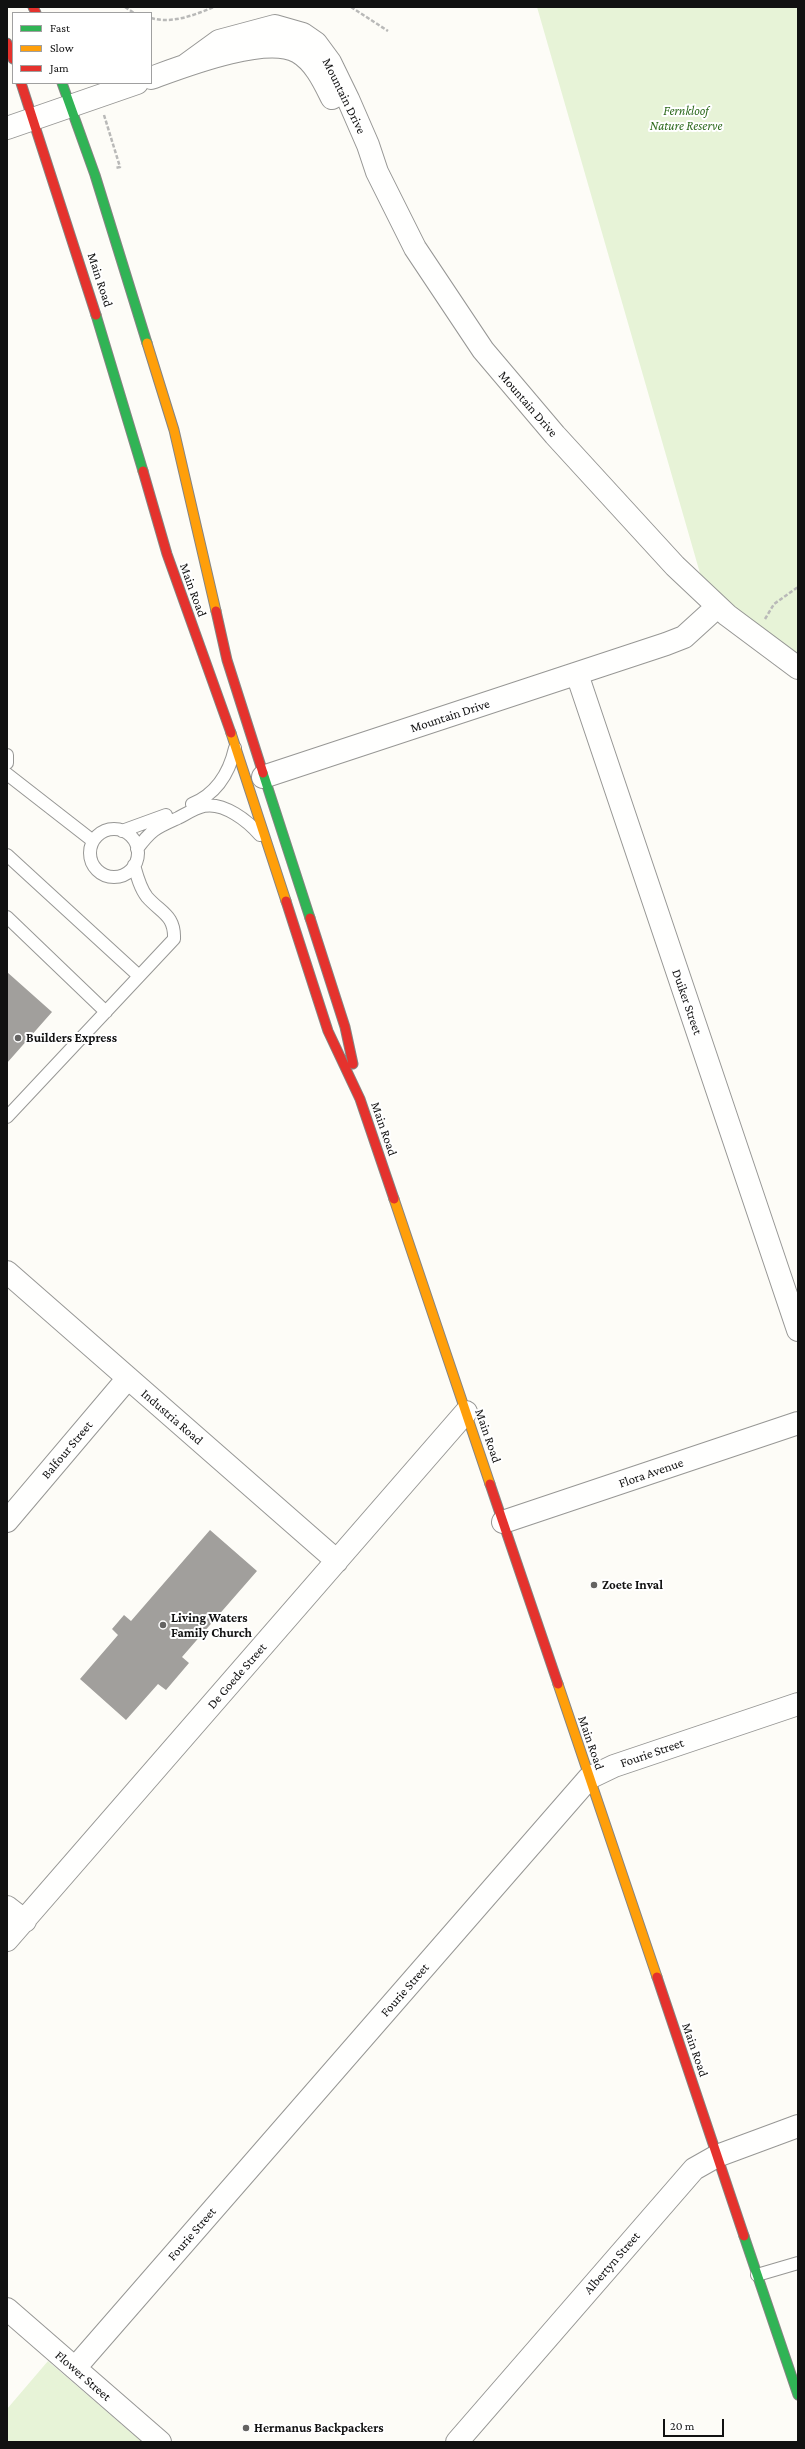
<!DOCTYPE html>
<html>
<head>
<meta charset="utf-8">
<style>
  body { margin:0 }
  #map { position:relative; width:805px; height:2449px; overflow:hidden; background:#fdfcf7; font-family:"Crimson Pro",serif }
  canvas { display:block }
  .frame { position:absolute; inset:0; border:8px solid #111; pointer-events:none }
  .legend { position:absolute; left:12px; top:12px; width:140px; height:72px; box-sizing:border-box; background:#fff; border:1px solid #a0a0a0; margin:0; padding:5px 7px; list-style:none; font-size:12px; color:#111 }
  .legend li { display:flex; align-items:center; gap:8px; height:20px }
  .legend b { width:20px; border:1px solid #a0a0a0 }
  .scale { position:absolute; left:663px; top:2419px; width:61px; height:18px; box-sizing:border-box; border:2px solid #111; border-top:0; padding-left:5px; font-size:12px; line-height:14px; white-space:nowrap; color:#111; -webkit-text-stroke:3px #fff; paint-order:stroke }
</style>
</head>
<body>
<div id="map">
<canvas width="805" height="2449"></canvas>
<div class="frame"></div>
<ul class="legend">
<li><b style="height:5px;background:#30b455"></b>Fast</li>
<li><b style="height:5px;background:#ff9f0a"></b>Slow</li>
<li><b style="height:5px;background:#e5322d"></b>Jam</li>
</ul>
<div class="scale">20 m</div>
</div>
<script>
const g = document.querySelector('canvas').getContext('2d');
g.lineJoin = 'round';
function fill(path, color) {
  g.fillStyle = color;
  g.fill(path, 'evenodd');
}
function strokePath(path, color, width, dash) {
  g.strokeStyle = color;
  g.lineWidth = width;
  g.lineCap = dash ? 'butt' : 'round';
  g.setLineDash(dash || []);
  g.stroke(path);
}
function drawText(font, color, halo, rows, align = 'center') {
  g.font = font + ' "Crimson Pro",serif';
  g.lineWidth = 4;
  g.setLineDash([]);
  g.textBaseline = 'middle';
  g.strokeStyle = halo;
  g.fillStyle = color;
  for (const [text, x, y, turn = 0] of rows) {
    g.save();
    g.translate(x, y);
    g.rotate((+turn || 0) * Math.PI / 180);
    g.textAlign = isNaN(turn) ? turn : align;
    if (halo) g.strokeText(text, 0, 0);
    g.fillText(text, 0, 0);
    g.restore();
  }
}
const green = new Path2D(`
  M537,7H798V655L708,601Z
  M48,2361L142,2442H7V2409Z`);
const building = new Path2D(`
  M7,972L52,1012L7,1063Z
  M210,1530L257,1571L182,1657L189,1663L166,1690L158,1684L126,1720L80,1679L118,1635L112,1629L124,1615L131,1621Z`);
const path = new Path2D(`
  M125,7L134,13
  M351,7L388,31
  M151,18C173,24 194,15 214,7
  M104,115L120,167L115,168
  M765,619L774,604L798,587`);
const lane = new Path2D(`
  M7,755V763
  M7,774L93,841
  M192,804C216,794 229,774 235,748
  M90 853a24 24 0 1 1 48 0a24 24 0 1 1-48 0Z
  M122,831L166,815
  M137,849C152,829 156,828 178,818C186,814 195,808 204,806C224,802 248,821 260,835
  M7,855L139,976
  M7,917L106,1012
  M7,1117L174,939C175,915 161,913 147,897C140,888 137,876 134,865
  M757,2275L798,2263`);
const street = new Path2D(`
  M186,65L219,41L275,26L303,34L316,43L330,62L348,99L368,145L377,172L415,248L483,350L555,435L675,566L727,615L798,668
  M151,78C184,66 266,34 298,52C315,62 324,82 332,98
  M7,128L137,83
  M577,674L798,1330
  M263,777L666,644L684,637L717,607
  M7,1272L337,1561
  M7,1521L128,1378
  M503,1522L798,1423
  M7,1907L25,1921
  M7,1940L466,1412
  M7,2309L160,2442
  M75,2368L589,1778L614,1766L798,1704
  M457,2442L694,2169L717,2156L798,2126`);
const fast = new Path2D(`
  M62,83L95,175L147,343
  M96,315L143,471
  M263,773L310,918
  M744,2236L798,2395`);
const slow = new Path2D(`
  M147,343L174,430L216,611
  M231,733L286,901
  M394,1199L490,1484
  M558,1684L657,1977`);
const jam = new Path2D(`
  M33,7L36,13
  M7,43L13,59
  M21,83L96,315
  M143,471L167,554L231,733
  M216,611L227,660L263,773
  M286,901L328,1031L360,1099L394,1199
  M310,918L345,1027L353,1064
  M490,1484L558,1684
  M657,1977L744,2236`);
const markers = [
  [18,1038,4,"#646362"],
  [594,1585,4,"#646362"],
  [163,1625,4,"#646362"],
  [246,2428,4,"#646362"]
];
const streetNames = [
  ["Mountain Drive",344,96,64],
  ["Main Road",100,280,72],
  ["Mountain Drive",528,404,49],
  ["Main Road",193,590,70],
  ["Mountain Drive",450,716,-18],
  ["Duiker Street",687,1002,71],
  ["Main Road",384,1129,71],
  ["Industria Road",172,1417,41],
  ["Main Road",488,1436,71],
  ["Balfour Street",67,1450,-50],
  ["Flora Avenue",651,1473,-19],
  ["De Goede Street",237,1676,-49],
  ["Main Road",591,1743,71],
  ["Fourie Street",652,1753,-19],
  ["Fourie Street",405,1990,-49],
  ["Main Road",695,2050,71],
  ["Fourie Street",192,2234,-49],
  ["Albertyn Street",612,2263,-49],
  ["Flower Street",83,2376,41]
];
const parkNames = [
  ["Fernkloof",686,111],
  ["Nature Reserve",686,126]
];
const poiNames = [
  ["Builders Express",26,1038],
  ["Zoete Inval",602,1585],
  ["Living Waters",171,1618],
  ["Family Church",171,1633],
  ["Hermanus Backpackers",254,2428]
];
fill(green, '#e7f3d7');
fill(building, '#a19f9c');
strokePath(lane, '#979795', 14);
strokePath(street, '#979795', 24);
strokePath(fast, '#858482', 11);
strokePath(slow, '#858482', 11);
strokePath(jam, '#858482', 11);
strokePath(path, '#b9b9b8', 2.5, [4, 2]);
strokePath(lane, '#fffffe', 12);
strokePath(street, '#fffffe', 22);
strokePath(fast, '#30b455', 9);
strokePath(slow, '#ff9f0a', 9);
strokePath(jam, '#e5322d', 9);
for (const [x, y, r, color] of markers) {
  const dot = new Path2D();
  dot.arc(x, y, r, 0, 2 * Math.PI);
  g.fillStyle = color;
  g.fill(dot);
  strokePath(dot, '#fff', 1.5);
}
drawText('13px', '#111', '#fff', streetNames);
drawText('italic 13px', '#2f6b1f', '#fff', parkNames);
drawText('bold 13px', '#111', '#fff', poiNames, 'left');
</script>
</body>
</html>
